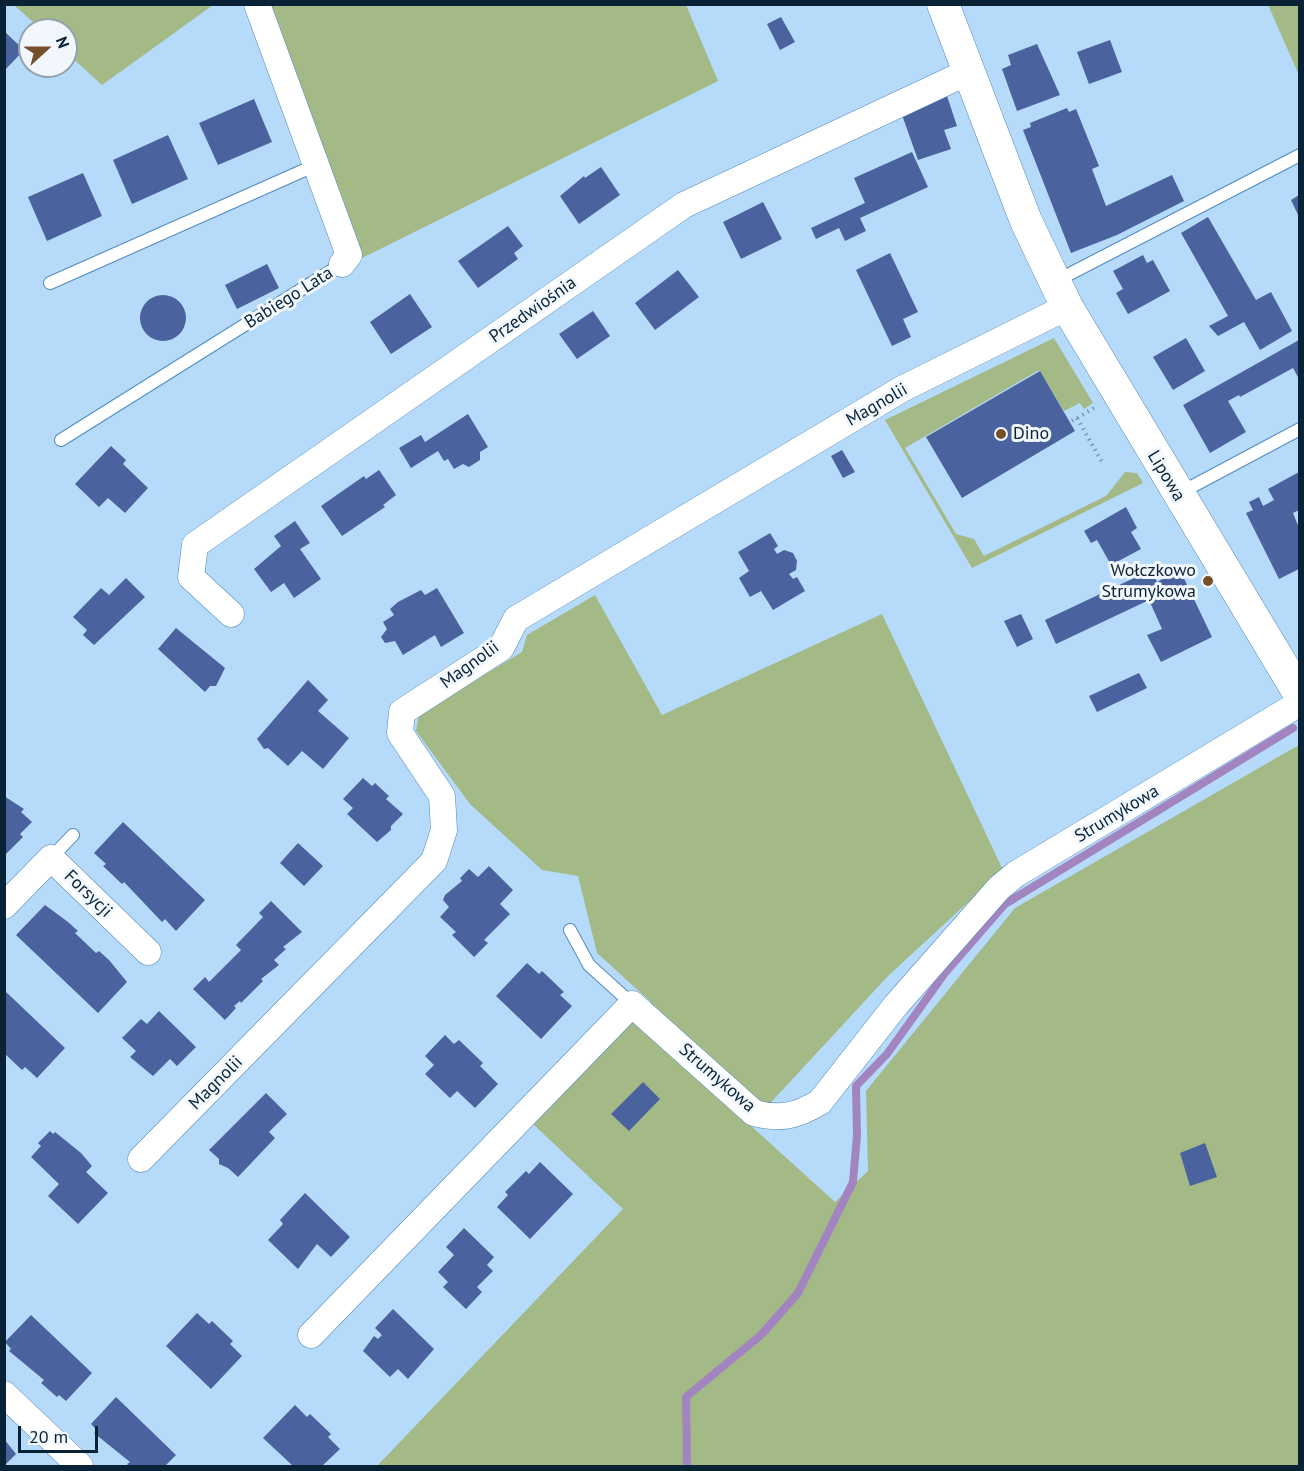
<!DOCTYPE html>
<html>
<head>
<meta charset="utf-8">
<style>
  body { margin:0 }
  #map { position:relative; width:1304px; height:1471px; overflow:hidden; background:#b6dafa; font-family:"PT Sans",sans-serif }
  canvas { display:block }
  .frame { position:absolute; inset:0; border:6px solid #092236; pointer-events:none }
  .north { position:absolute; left:18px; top:18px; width:60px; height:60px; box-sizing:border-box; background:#f1f7fc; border:2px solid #94a2ad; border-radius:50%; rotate:69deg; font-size:16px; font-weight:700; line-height:24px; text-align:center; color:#092236 }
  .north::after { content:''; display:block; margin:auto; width:21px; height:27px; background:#74512a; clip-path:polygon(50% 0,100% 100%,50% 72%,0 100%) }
  .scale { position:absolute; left:18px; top:1426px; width:80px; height:27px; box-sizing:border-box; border:3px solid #092236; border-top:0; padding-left:8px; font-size:18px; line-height:21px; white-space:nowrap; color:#092236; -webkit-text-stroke:4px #f1f7fc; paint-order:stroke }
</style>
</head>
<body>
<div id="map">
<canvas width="1304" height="1471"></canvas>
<div class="frame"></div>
<div class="north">N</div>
<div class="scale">20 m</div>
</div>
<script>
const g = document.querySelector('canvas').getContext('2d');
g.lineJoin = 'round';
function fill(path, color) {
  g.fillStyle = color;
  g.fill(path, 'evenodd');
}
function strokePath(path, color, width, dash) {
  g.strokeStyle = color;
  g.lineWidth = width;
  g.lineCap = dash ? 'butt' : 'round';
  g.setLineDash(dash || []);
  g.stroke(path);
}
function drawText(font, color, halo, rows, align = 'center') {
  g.font = font + ' "PT Sans",sans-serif';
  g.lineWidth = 6;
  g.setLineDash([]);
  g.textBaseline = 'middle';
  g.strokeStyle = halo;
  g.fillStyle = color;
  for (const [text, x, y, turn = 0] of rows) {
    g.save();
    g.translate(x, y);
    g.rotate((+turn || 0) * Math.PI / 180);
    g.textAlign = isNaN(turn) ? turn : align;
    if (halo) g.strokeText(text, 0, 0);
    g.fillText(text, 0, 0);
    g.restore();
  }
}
const green = new Path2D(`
  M14,5H213L102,85L66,52V30H42Z
  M270,5H686L718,81L360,259Z
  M1268,5H1299V75Z
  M1054,338L1093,403L1084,409L1080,403L1064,411L1039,370L905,448L956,534L974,539L984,556L1106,496L1125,472L1137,473L1143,483L972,568L885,420Z
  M595,595L662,715L882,614L1003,870L888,976L750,1125L835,1202L868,1171L866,1091L1015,908L1299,745V1466H377L623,1209L533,1124L651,1002L597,953L578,876L542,870L470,804L416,731L419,714L522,652L527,635Z`);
const stream = new Path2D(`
  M687,1466L686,1397L761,1335L798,1293L853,1182L857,1135L856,1086L887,1054L945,973L1005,904L1293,728`);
const building = new Path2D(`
  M781,17L795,42L780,50L767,24Z
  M4,31L24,50L4,71Z
  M1110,40L1122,72L1089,84L1077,52Z
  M1037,44L1060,95L1017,111L1002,69L1011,65L1008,55Z
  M946,93L957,126L944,130L951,149L918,160L901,112L937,101L935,96Z
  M254,99L272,142L218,165L199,123Z
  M1067,108L1069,112L1076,109L1099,166L1092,169L1106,206L1172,175L1184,201L1117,235L1071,253L1023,130L1031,127L1030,123Z
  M168,135L188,179L132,204L113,160Z
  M912,152L928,187L860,218L866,231L845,241L839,228L816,239L811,228L865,203L854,178Z
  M601,167L620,195L579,224L560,196L584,176L585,178Z
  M83,173L102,216L47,241L28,197Z
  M1299,195V217L1291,200Z
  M763,202L782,239L741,259L723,222Z
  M1208,217L1256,300L1271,292L1292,331L1260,350L1244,322L1218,336L1209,326L1228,316L1181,233Z
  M508,226L523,246L514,253L518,259L478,288L458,261Z
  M890,253L918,312L903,319L911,337L892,346L856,270Z
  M1143,255L1147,263L1153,260L1170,291L1128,314L1116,293L1123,289L1113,271Z
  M267,264L279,288L237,309L225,285Z
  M678,270L699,297L655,330L635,303Z
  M410,294L432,327L391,354L370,322Z
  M140 318a23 23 0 1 1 46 0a23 23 0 1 1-46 0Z
  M593,311L610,336L577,359L559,334Z
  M1186,338L1205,371L1173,390L1153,357Z
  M1299,340V379L1293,368L1240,397L1239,395L1228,401L1246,432L1210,453L1183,405Z
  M1040,371L1075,431L962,498L926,437Z
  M468,414L488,447L480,452V460L469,467L463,464L454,469L448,459L444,461L438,451L411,468L399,448L421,435L425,442Z
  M111,446L126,460L123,464L148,488L125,513L108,498L99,507L75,484Z
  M842,450L855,472L843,478L831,456Z
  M379,470L396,495L383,505L385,507L342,536L321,506L364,476L366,479Z
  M1299,472V510L1293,513L1299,528V569L1279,579L1246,513L1253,510L1249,502L1259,497L1263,506L1274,500L1268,489Z
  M1126,507L1137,528L1131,532L1141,549L1111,565L1097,540L1091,543L1084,531Z
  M295,521L310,543L300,549L321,579L294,598L284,583L271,592L254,569L281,546L274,536Z
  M770,533L778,546L774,549L777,554L784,550L793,553L797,561L796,570L789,574L793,579L797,577L805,591L773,610L761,591L750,597L739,578L749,571L738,552Z
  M1151,570L1157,582L1180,570L1212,637L1161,662L1147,635L1162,629L1149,600L1056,644L1045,620Z
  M126,578L145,597L94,645L83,635L87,630L73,617L101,588L109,595Z
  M437,588L464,633L441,647L435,635L403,655L395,641L385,643L381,637L387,629L383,622L394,615L390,609L398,602L421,590L425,595Z
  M1021,614L1033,639L1017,647L1004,621Z
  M176,628L225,668L216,686H210L205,692L158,649Z
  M1139,673L1147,688L1097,712L1089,696Z
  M308,680L328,700L318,711L349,738L323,769L302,751L288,766L268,748L264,749L257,739Z
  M363,778L372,786L375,783L389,796L386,799L403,814L391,826V830L377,842L347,814L353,808L343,799Z
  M4,796L24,809L21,812L32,822L20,834L23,837L4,856Z
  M123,822L205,900L176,931L165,919L162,922L124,882L122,884L103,866L106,864L94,853Z
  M298,843L323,866L304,886L280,863Z
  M489,866L513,890L500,904L510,914L484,940L488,943L474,957L452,935L456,932L440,917L449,907L443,900L445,895L462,881L460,878L469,869L478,877Z
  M271,901L302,932L283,947L286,949L274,960L279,965L261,979L263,981L241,1003L240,1001L234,1006L236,1008L225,1020L193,989L205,977L209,982L241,950L236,945L263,917L259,913Z
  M45,905L68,922L78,931L75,933L96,953L99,951L109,960L127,982L98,1013L16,935Z
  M527,963L539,974L542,971L564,992L560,995L572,1006L541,1039L496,996Z
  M4,990L65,1048L37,1078L25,1067L22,1070L4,1053Z
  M159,1011L196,1047L177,1066L170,1059L153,1076L130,1057L136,1051L122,1038L141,1019L147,1024Z
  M445,1035L454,1044L459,1040L483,1063L480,1066L498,1084L475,1108L457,1091L450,1098L425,1074L434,1065L425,1056Z
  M643,1082L660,1099L629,1131L611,1114Z
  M266,1093L287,1114L269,1132L275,1138L238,1177L228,1168L219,1164V1159L209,1150Z
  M50,1131L53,1134L55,1132L81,1153L92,1166L86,1172L108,1193L78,1224L48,1196L59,1184L31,1157L41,1146L38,1143Z
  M1205,1143L1217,1177L1190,1186L1180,1153Z
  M540,1162L573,1194L530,1239L497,1207L508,1195L505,1192L526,1171L529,1174Z
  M305,1193L350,1237L331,1257L317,1244L298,1269L268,1240L283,1224L280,1220Z
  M464,1228L494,1257L487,1265L493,1271L477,1287L482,1292L466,1309L443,1287L448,1282L438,1272L454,1255L446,1247Z
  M393,1309L434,1349L408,1379L398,1369L390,1377L363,1351L374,1336L378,1339L382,1335L375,1328Z
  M197,1313L209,1324L212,1321L233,1341L230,1344L242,1356L211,1389L166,1346Z
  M31,1315L92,1373L66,1401L59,1395L57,1397L41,1383L44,1380L9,1351L11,1349L5,1342Z
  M116,1397L176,1455L165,1466H129L127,1464L130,1462L94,1433L97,1430L91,1424Z
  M295,1405L307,1417L310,1414L331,1434L328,1437L340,1449L322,1466H293L263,1438Z
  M4,1439L16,1454L4,1466Z`);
const path = new Path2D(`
  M1077,418L1102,462
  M1072,421L1094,408`);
const service = new Path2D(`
  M1056,281L1300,155
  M50,283L316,165
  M61,440L342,264
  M1178,494L1300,429
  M51,858L73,835
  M570,930L589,965L632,1004`);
const minor = new Path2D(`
  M257,4L349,255L342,264
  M231,614L191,577L195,545L684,205L968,72
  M4,906L51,858L148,952
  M141,1159L434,861L444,830L442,796L400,733L402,712L501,648L516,619L902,389L1067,307
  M311,1335L632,1004L754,1113C780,1120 797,1116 820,1102L896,1005L999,888L1016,874L1300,703
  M4,1394L80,1466`);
const tertiary = new Path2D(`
  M943,4L1026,221L1067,307L1300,695`);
const markers = [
  [1001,434,6,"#74512a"],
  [1208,581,6,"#74512a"]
];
const streetNames = [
  ["Babiego Lata",289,298,-32],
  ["Przedwiośnia",533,310,-35],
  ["Magnolii",877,405,-30],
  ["Lipowa",1166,476,59],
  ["Magnolii",470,665,-36],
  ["Strumykowa",1117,814,-31],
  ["Forsycji",88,894,44],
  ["Strumykowa",717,1078,41],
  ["Magnolii",216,1083,-45]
];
const poiNames = [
  ["Dino",1013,434],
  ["Wołczkowo",1196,571,"right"],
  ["Strumykowa",1196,592,"right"]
];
fill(green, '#a3b986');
strokePath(stream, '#a284c1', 8);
fill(building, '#4a629d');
strokePath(service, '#518bbe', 14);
strokePath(minor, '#518bbe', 27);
strokePath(tertiary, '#518bbe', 33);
strokePath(path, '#7898b4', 4, [1.5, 4.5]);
strokePath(service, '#fff', 12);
strokePath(minor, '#fff', 26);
strokePath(tertiary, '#fff', 32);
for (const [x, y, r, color] of markers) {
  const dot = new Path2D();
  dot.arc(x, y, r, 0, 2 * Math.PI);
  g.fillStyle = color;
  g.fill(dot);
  strokePath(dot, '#f1f7fc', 2);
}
drawText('18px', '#092236', '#f1f7fc', streetNames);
drawText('18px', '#092236', '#f1f7fc', poiNames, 'left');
</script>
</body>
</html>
